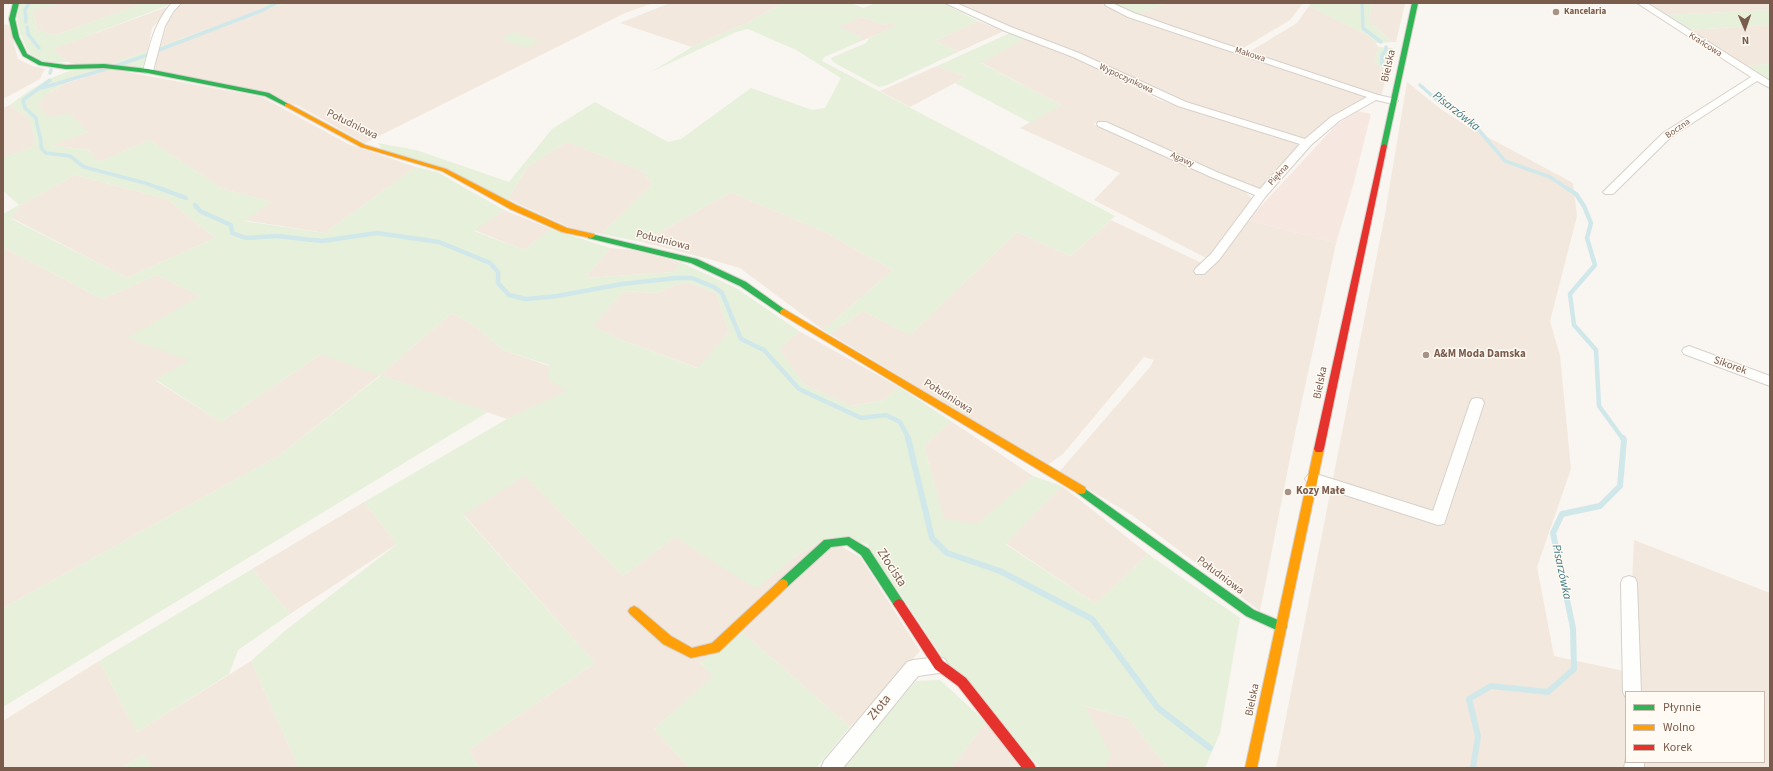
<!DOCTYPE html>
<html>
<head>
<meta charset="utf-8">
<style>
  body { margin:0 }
  #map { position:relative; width:1773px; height:771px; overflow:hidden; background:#f9f5f0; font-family:"Source Sans 3",sans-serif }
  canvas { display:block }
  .frame { position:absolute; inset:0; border:4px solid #7a5c4d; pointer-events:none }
  .legend { position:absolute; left:1625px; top:691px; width:140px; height:72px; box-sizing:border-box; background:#fffaf3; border:1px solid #cabbb1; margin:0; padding:5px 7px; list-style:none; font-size:12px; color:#7a5c4d }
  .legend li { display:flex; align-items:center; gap:8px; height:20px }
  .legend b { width:20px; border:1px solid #cabbb1 }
  .north { position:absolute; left:1725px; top:8px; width:40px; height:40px; -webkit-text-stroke:3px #fffaf3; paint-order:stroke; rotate:178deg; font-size:11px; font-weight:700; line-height:16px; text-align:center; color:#7a5c4d }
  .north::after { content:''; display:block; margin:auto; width:14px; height:18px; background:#7a5c4d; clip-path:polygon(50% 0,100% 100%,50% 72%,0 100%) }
</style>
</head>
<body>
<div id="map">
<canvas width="1773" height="771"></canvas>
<div class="frame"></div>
<ul class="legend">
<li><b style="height:5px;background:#30b455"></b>Płynnie</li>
<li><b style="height:5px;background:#ff9f0a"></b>Wolno</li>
<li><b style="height:5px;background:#e5322d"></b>Korek</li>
</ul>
<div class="north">N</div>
</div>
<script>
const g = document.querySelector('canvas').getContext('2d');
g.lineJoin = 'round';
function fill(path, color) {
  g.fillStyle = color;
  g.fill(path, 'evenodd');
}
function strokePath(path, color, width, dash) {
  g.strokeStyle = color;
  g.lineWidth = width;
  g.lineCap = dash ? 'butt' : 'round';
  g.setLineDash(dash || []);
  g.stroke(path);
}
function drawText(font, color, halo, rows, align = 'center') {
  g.font = font + ' "Source Sans 3",sans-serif';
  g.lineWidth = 3;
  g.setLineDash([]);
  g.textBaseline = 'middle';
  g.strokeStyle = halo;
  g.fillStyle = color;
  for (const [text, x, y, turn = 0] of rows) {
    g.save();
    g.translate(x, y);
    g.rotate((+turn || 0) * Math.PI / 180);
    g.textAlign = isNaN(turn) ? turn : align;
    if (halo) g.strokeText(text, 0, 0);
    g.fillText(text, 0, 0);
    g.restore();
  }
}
const residential = new Path2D(`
  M61,3H144L56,35L37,30L33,10Z
  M182,3H266L265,7L254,12L161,46L168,21Z
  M285,3H653L625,13L365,143L297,105L158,71L155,68L159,51Z
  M670,3H783L747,23L692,47L620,23Z
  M953,3H1107L1103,5L1137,21L1370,97L1307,139L1183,102Z
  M1166,3H1303L1290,20L1240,50L1136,15Z
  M1372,3H1405L1396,42H1392L1369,20Z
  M1647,3H1770V10L1665,15Z
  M172,5L152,28L148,50L111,64L80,65L68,62L52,49Z
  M1309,6L1369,36L1379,47L1374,61L1387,73L1381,97L1249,52L1297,23Z
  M861,17L886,25L891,22L897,26L859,42L861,37L838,27Z
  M978,21L1004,31L958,52L935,41Z
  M3,24L9,25L18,59L32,66L46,69L44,70L40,79L3,99Z
  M1770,25V64L1744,66L1687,30Z
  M1025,39L1080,60L1159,100L1298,143L1300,148L1259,190L1223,176L1099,121L1093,124L1245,191L1254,201L1208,259L1094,200L1120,173L1020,128L1061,105L980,62Z
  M937,66L966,77L910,107L880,91Z
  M110,69L262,97L348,144L416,167L325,233L243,220L271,202L223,189L149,140L99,162L88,150L50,145L88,132L48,118L38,105L42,97L64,84Z
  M1407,82L1442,110L1467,126L1573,183L1577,216L1550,321L1560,356L1571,469L1537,567L1554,656L1628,672L1634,540L1770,593V768H1276L1385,214ZM1626,692H1764V762H1626Z
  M10,105L29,118L35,139L33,147L3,158V108Z
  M567,142L642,171L653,184L601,234L571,228L508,199L527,167Z
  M75,175L167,199L215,238L127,278L12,218L20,205Z
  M731,192L827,233L893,270L823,330L740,268L709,259L642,242Z
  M504,210L551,229L524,250L474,230Z
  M1111,220L1212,268L1248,220L1336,243L1295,433L1260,611L1132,515L1059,472L1150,367L1154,360L1144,357L1063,454L1047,465L830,334L863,311L910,335L1017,232L1071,256Z
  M3,247L102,299L157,275L200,296L190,360L156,381L221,422L321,354L380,375L452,313L473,325L503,350L549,366L568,391L507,419L380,375L280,455L3,608Z
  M610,248L632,250L680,262L675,272L585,278Z
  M687,282L716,293L729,332L698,368L619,339L592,326L624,291L657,293L675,285Z
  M799,331L899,387L884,400L851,406L805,385L779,350Z
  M951,421L1033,476L977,525L944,520L924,446Z
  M525,476L623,576L675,537L756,588L797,555L826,538L860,557L920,651L850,727L742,632L700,663L714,676L654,729L689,768H479L469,750L595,663L463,514Z
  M1062,486L1148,554L1096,604L1005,543Z
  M364,502L397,544L290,614L252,569Z
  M99,661L137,732L251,661L299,768H152L144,754L122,768H3V721Z
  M1084,706L1128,718L1168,768H1105L1110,754Z
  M986,722L1024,768H951Z`);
const commercial = new Path2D(`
  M1358,111L1371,114L1353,186L1336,243L1248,220L1336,125Z`);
const green = new Path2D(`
  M20,3H61L33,11L37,30L56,35L144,3H174L53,49L68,62L46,63L28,52L20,33L17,18Z
  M266,3H285L159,51L161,46L254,12L265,7Z
  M783,3H851L863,8L876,3H942L978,21L935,41L958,52L887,85L879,87L833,62L831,58L866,43L869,38L896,26L891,22L886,25L861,17L839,27L861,37L859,42L824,57L822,61L1115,216L1071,256L1017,232L910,335L863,311L830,334L823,330L893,270L827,233L731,192L642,242L601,234L653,184L642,171L567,142L527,167L508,199L382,149L378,143L416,150L509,182L552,129L595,102L668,142L681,139L751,88L812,110L825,108L841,78L796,50L748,29L736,32L651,72L692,47L747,23Z
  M1117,3H1166L1136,15L1115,4Z
  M1311,3H1372L1369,20L1392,42L1375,43L1369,36L1309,6Z
  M1770,10V25L1687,30L1665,15Z
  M514,32L540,41L527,48L501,39Z
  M1010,33L1025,39L981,63L1061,105L1031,123L955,83L966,77L937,66Z
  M1379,47L1393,48L1387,73L1374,61Z
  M148,50L142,68L111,64Z
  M1770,64V81L1744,66Z
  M75,69H110C88,76 49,84 38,105L48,117L69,113L88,132L51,145L88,150L99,162L149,140L223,189L271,202L244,221L325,233L416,167L437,172L504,210L474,231L524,250L551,229L610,248L585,278L675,272L680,262L736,288L799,331L779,350L805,385L852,406L884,400L899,387L951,421L924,446L944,519L977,524L1033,476L1062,486L1005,544L1096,604L1148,554L1240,618L1220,733L1205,768H1168L1128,718L1085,706L1111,754L1105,768H1040L942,657L867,544L826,538L797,555L756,589L675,537L623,576L525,476L463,515L595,663L469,750L479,768H299L251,661L286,630L397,544L364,502L507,419L567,391L548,379L549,365L503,350L473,325L452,313L380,375L488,412L3,707V608L280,455L380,376L321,354L221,422L156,380L189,360L127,338L200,296L157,275L102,299L3,247V214L19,205L3,191V158L33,147L35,139L29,118L10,105C30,89 50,77 75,69ZM75,175L167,199L215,238L127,278L12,219L20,205ZM687,282L716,293L729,332L697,368L619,339L593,326L624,291L657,293L675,285Z
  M252,569L290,614L238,650L229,674L137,732L99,661Z
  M742,632L850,727L816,768H689L654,729L713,676L700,662Z
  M940,680L986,722L951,768H842L916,681Z
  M144,754L152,768H122Z`);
const streamFar2 = new Path2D(`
  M1362,3L1363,28L1381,42
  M26,22L25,10L29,3
  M27,27L28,34L39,48
  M156,51L263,10L276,3
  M1382,64V55L1386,50V47
  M115,66L150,54
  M50,73L51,70
  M50,80L23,100L25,108L36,118C37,131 42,134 41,148L46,153L70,156L84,167L145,183L162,189
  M1420,85L1438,101L1478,129L1505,161L1550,177L1568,189
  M42,88L106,69`);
const streamFar1 = new Path2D(`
  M159,188L186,198
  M1567,188L1576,194L1584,206L1591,223L1587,238L1595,265L1570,294L1574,325L1596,350L1599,406L1623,439
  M195,205L200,211L231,225L232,233L246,238L276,236L322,241L377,233L439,242L490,263L498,272V283L509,295L526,299L557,296L622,284L676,278H692L714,287L722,293L741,339L764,350L799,389L861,418L886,415L900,422L909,439`);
const stream = new Path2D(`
  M908,438L932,538L947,553L1000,571L1092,619L1158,708L1210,748
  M1473,768L1478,736L1469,699L1491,686L1548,692L1574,669L1573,628L1553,533L1562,514L1600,506L1620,486L1624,440L1623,438`);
const street = new Path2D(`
  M172,3H181L173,12L165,26L153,71L151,73H145L143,71C150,46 154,22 172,3Z
  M945,3H956L1011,27L1079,53L1186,102L1305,139L1331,117L1367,97L1128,17L1105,5L1107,3H1112L1134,13L1174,27L1378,95L1396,99L1398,101L1393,104L1376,100L1339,121L1311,145L1266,196L1219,260L1204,274H1196L1194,271L1196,268L1211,254L1255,195L1211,177L1098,126L1097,124L1098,122H1106L1219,173L1260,189L1300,144L1178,106L1073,57L1005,31Z
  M1637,3H1647L1770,81V88L1757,81L1671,137L1613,194H1605L1603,192L1605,190L1663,133L1751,77Z
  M1689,346L1770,376V386L1684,354L1682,351L1684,348Z
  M1477,398L1482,399L1484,403L1444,524L1438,525L1308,483L1305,479L1308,475L1313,473L1433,511L1470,403L1472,399Z
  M1629,576L1635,578L1637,583L1641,692H1626V698L1623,692L1621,583L1623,578Z
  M939,657L945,659L948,665L945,671L939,673L918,676L843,768H821L824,761L907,662L913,660Z
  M1626,758V762H1644V768H1624Z`);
const fast = new Path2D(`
  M13,3H19L15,19L19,37L27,54L42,62L66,65L104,64L148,69L269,93L290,105L285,106L265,96L148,73L104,68L66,69L39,65L23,56L13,37L9,19Z
  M1412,3H1418L1387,146L1384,148L1381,146Z
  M588,234H591L697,259L746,282L788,312L787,314H781L740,286L691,263L588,238Z
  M1081,486L1254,610L1285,623L1287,627L1285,631L1281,632L1246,616L1077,493L1076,490L1077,487Z
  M849,537L869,549L903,601L905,604L903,607L899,609L895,607L861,555L847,545L831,547L787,587L783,589L779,587L778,584L779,581L824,540Z`);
const slow = new Path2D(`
  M285,104H289L365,145L446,169L516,205L567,228L594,234L595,236L591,238L562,232L510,209L442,171L361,147L285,106Z
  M784,309L1085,487L1086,490L1085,493L1081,494L1077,493L781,314L780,312L781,310Z
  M1319,445L1322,446L1324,449L1257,768H1245L1314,449L1316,446Z
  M783,579L787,581L788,584L787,587L719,652L691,658L663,644L630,614L628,611L630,608L634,606L638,608L671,636L692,648L712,643L779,581Z`);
const jam = new Path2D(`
  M1384,144L1387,146L1324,449L1322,452H1316L1314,449L1381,146Z
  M899,599L903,601L943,661L966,678L1034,764L1036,768H1022L958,686L935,669L895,607L893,604L895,601Z`);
const markers = [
  [1556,12,4,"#a69286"],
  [1426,355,4,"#a69286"],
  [1288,492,4,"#a69286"]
];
const farPoinames = [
  ["Kancelaria",1564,12]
];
const farStreetnames = [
  ["Krańcowa",1705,45,32],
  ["Makowa",1250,55,18],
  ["Wypoczynkowa",1126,79,25],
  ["Boczna",1678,129,-35],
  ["Agawy",1182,160,24],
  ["Piękna",1279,175,-48]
];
const streetNames = [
  ["Bielska",1389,66,-77],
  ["Południowa",352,125,26],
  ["Południowa",663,241,14],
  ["Sikorek",1730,366,20],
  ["Bielska",1321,383,-78],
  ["Południowa",948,397,32],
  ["Południowa",1220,576,37],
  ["Bielska",1253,700,-78]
];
const poiNames = [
  ["A&M Moda Damska",1434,355],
  ["Kozy Małe",1296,492]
];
const waterNames = [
  ["Pisarzówka",1456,112,38],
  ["Pisarzówka",1561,572,78]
];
const nearStreetnames = [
  ["Złocista",891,568,57],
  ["Złota",880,708,-51]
];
fill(residential, '#f2e8de');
fill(commercial, '#f6e8e1');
fill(green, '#e7f0db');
strokePath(streamFar2, '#d0e8ea', 3.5);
strokePath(streamFar1, '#d0e8ea', 4.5);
strokePath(stream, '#d0e8ea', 6);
strokePath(street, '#d7d1cb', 2);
strokePath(fast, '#d9d2cb', 2);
strokePath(slow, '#d9d2cb', 2);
strokePath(jam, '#d9d2cb', 2);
fill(street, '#fefefd');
fill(fast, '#30b455');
fill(slow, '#ff9f0a');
fill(jam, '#e5322d');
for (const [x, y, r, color] of markers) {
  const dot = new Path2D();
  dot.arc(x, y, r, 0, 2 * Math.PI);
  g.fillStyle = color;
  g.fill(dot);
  strokePath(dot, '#fffaf3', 1.5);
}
drawText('bold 9px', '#7a5c4d', '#fffaf3', farPoinames, 'left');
drawText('9px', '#7a5c4d', '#fffaf3', farStreetnames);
drawText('11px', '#7a5c4d', '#fffaf3', streetNames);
drawText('bold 11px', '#7a5c4d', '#fffaf3', poiNames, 'left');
drawText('italic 12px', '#437c86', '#fffaf3', waterNames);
drawText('13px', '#7a5c4d', '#fffaf3', nearStreetnames);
</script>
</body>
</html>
